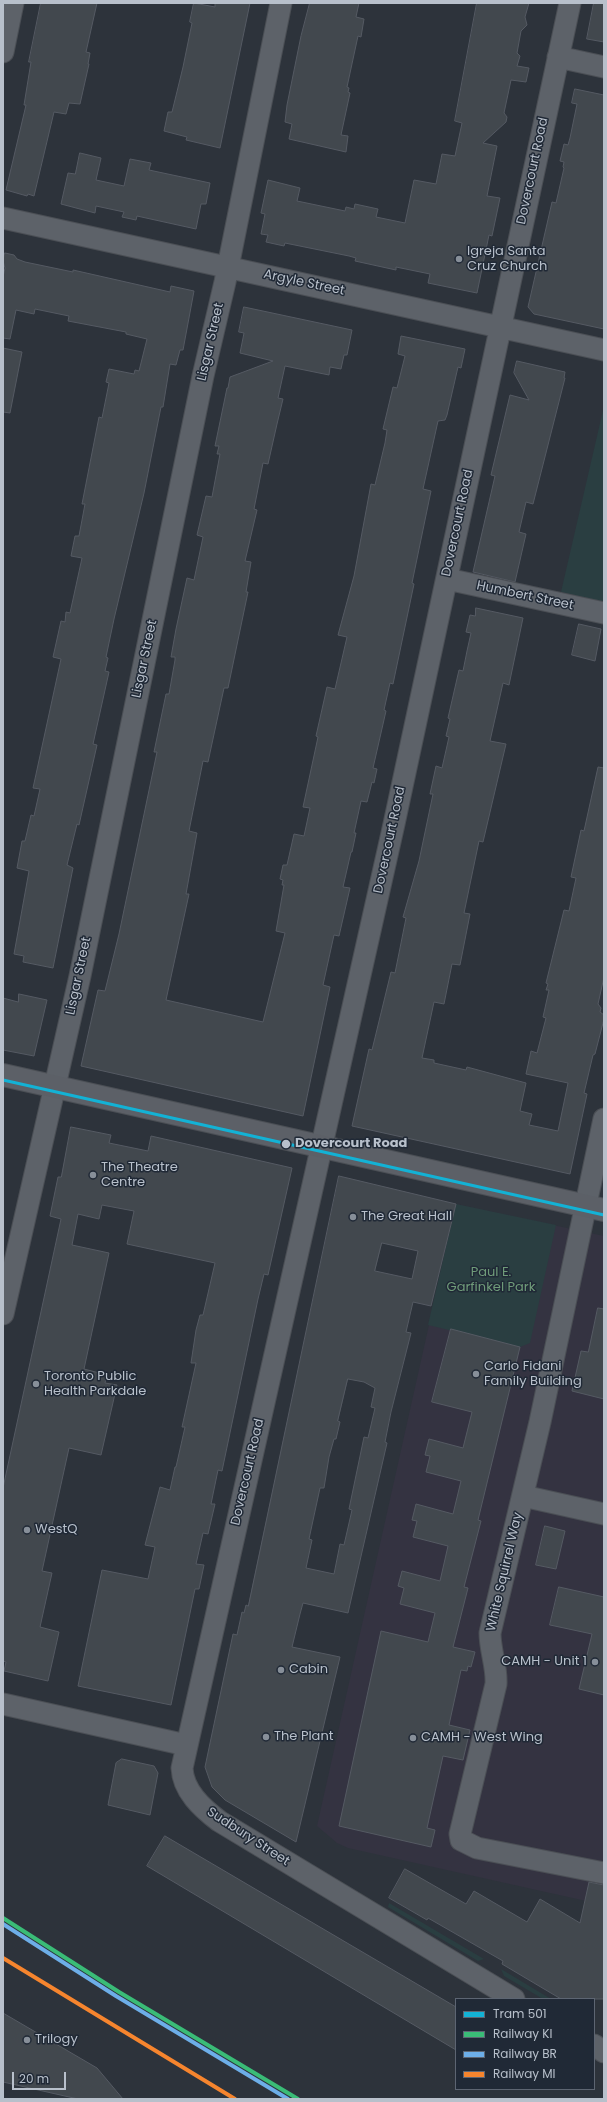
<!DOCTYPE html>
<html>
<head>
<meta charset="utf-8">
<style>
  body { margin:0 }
  #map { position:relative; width:607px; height:2102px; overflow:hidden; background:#2d333b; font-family:Poppins,sans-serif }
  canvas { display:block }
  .frame { position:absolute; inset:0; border:4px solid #b8c0cb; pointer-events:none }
  .legend { position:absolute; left:455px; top:1998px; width:140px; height:92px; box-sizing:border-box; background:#202936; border:1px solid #5d6572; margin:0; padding:5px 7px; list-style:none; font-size:12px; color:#b8c0cb }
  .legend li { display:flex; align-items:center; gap:8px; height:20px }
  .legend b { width:20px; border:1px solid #5d6572 }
  .scale { position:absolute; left:12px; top:2072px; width:54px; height:18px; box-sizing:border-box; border:2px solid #b8c0cb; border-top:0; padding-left:5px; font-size:12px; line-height:14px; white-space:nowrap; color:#b8c0cb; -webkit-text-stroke:3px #202936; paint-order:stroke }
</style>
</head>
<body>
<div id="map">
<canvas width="607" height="2102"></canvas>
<div class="frame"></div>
<ul class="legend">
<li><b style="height:5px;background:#13b2d5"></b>Tram 501</li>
<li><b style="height:5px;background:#3abc77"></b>Railway KI</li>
<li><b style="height:5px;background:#6daee8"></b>Railway BR</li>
<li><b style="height:5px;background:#f6852e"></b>Railway MI</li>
</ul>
<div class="scale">20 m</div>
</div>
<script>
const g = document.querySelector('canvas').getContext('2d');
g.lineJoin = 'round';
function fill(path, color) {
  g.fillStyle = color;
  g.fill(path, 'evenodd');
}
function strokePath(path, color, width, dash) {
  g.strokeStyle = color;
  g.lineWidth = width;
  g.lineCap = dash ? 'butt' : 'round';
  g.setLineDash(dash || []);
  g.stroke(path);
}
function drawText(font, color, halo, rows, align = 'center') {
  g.font = font + ' Poppins,sans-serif';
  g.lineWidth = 3;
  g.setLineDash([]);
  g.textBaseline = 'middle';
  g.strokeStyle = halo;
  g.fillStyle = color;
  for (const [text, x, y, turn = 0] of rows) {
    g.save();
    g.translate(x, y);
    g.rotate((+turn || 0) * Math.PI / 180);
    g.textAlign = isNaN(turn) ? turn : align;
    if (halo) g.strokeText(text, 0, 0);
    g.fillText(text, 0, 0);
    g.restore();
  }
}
const medical = new Path2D(`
  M456,1204L604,1236V1905L348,1848L337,1843L317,1826Z`);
const green = new Path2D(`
  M604,406V602L561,592Z
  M456,1204L556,1225L530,1343L520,1347L428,1325Z
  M389,1903L484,1959L478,1961L388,1907Z
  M501,1969L551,1999H543L504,1976Z`);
const building = new Path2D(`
  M41,3H97L86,52L90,53L88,64H89L80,104L69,103L66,114L54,112L34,196L28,194L27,196L6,190L26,105H24L31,62H29Z
  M194,3L215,7V3H250L220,148L186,140L187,137L164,131L168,112H172L183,67L192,23L190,22Z
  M310,3H359L356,17L364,19L361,37L358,36L347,87L349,88L348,92L350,93L341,135L348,136L346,152L289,139L292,124L285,122L287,105L301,36Z
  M477,3H529L525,17L527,25L521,31L517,53L520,56L517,66L529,68L526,82L511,80L504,113L507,117L506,122L483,143L497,146L487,196L500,198L492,236L489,235L477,293L428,283L430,274L396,267V270L355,261L356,258L349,256L285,243L284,246L266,242L268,235L261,234L265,214L261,213L268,180L300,188L297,201L345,211L346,207L354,209L355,204L378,209L376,217L405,223L414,180L436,184L442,154L455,156L462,123L455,121Z
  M594,3H604V42L587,39Z
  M575,89L604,95V329L534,314L528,307L552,202L556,203L564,168L563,167L564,162L560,161L564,144L568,145L570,138L577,104L572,103Z
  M80,153L101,158L96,180L124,186L130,159L151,163L149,170L210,183L206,204H201L196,229L137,216L136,220L122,217L124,212L96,206L95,213L61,204L68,173L75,174Z
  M5,253L14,255L17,259L25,262L73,272V270L170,292L171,286L194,291L183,350H180L176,365L170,364L163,407H161L144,493L114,619L106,657L108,658L105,671L109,672L93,744L97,745L79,825L77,824L67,865L73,868L53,968L23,962L24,956L14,954L29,871L17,868L22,841H25L31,815L34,816L40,789L33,788L61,659L53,657L61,621L65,622L66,612L70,613L82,558L71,556L75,536H79L85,504H82L99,417L102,418L109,383L106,382L109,369L134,374L135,370L139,371L147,339L126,334V332L68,321L69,316L35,309L34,314L16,310L10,339L3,338V277L5,268L3,261Z
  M244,307L352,330L347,355H344L341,369L330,367L329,375L285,366L278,398L283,399L277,424L268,464L263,463L254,509L257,510L245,561L251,562L246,592H248L228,688H224L208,762L203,761L189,831L197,833L186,894H189L166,1000L263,1022L285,933L276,931L284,885H282L283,880L280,879L283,865H287L294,834L304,836L310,808L303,807L318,737L316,736L327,687L335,689L347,637L338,635L354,576L371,484L375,485L385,443L387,430L383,429L393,387L397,388L405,356L398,354L401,336L465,349L461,368L458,367L447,415L445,420L438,421L423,489L431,491L412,583L414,584L393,684L390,683L384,710L386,711L373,768L377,769L374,783L372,782L367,802L361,801L354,833H356L352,852H351L343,887L350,888L339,936L334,935L323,985L330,987L303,1116L81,1066L98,990L105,991L119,934L157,752H154L166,694H169L175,660V657H171L176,629L187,578L194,580L203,537L197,535L206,496L212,497L220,454H217L219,446H215L227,388H228L230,377L273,361L240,353L244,333L239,332Z
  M3,348L22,352L10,413L3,412Z
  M517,361L565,372L564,378H565L533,504L526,502L519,532L526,534L515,582L473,572L495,476L491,475L510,395L529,400L514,373Z
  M476,608L523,618L509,685L503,683L490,741L506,744L483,842L479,841L464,913L470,914L460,965L452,964L444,1004L434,1002L422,1058L434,1060V1063L466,1070L467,1067L526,1083L520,1111L532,1114L529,1125L558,1131L568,1083L526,1074L531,1051L537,1053L546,1018L543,1017L549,990H546L548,984L546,983L564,910L569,911L576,878L571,877L581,830L584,831L598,767L604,768V977L598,1004L601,1008L600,1012L604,1015V1019L595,1054L593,1055L584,1093L587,1094L570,1174L352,1126L369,1049L372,1050L391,972L395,973L406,918L403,917L419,861L433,794H430L436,766L442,768L449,737L446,736L450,719L448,718L459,670L463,671L467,651L471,633L466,632L470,615L475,616Z
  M579,624L601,629L595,661L572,655Z
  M19,994L47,1000L34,1056L3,1050V998L18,1002Z
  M71,1127L111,1135L109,1143L148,1151L151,1136L292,1168L268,1275L264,1274L258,1299L222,1471L218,1470L211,1504H215L208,1534L203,1533L196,1564L204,1565L199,1589H195L171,1705L78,1686L102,1570L148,1579L155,1547L145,1545L160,1487L170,1490L175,1467H176L185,1427H182L196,1363H191L196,1330L200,1315H203L215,1263L127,1244L134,1211L102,1205L99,1219L78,1214L72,1245L109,1253L84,1369L107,1375L105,1383L117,1385L101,1455L69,1448L42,1571L52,1573L40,1627L59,1632L48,1681L4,1671L6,1662L3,1661V1488L61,1219L50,1216L58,1177H61Z
  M339,1176L456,1204L431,1306L413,1302L406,1332L411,1333L391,1412L385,1442L387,1443L348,1613L303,1603L300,1614L292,1647L340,1657L296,1842L225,1800L212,1787L205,1767L233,1634L237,1635L242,1612L244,1613L246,1605L248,1606ZM382,1243L418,1251L412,1279L375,1271ZM348,1379L364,1382L375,1388L371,1407L375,1408L368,1438L364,1437L349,1509L352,1510L344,1545L340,1544L334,1574L306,1568L312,1540L309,1539L320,1488H324L329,1457L334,1439H336L340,1422L338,1421Z
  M598,1308L604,1309V1399L572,1391L581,1351L588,1352Z
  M451,1329L520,1347L478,1520L481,1521L464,1587L468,1588L453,1647L475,1652L471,1667L468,1666L467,1671L461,1670L449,1725L470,1730L463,1760L443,1756L427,1828L435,1830L431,1847L339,1826L381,1631L428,1642L435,1613L400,1604L404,1588L398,1586L402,1571L440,1581L448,1546L413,1537L417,1521L412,1520L416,1504L453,1514L461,1481L426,1472L430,1456L425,1455L429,1439L463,1448L472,1412L432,1402Z
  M545,1526L565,1531L556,1569L536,1565Z
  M559,1587L604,1597V1695L579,1689L592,1634L550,1625Z
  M122,1759L154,1766L158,1773L150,1815L108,1805L116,1763Z
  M165,1836L456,2007V2050L147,1866Z
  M405,1869L466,1904L474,1891L527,1922L540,1899L580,1923L589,1882L604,1885V1999H561L502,1964L503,1961L428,1918L427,1920L389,1898Z
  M3,2013L97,2068L123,2099H78L3,2082Z`);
const minor = new Path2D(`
  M3,52L13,3
  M558,57L604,67
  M3,218L604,350
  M447,579L604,613
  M604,1119L540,1422L490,1633C490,1651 497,1666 496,1684L460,1834L461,1840L477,1848L604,1873
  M3,1314L80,976L203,376L225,282L281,3
  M523,1496L604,1514
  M3,1704L186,1745
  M514,1999L219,1821C202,1808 183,1791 182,1768L394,824L570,3
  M594,2045L604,2052`);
const secondary = new Path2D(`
  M3,1075L604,1210`);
const rail1 = new Path2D(`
  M3,1918L119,1992L298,2099`);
const rail2 = new Path2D(`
  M3,1924L116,1996L288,2099`);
const rail3 = new Path2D(`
  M3,1958L235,2099`);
const tram1 = new Path2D(`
  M3,1080L604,1215`);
const markers = [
  [459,259,4,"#878f99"],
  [286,1144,5,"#b8c0cb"],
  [93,1175,4,"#878f99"],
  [353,1217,4,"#878f99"],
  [476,1374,4,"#878f99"],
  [36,1384,4,"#878f99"],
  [27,1530,4,"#878f99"],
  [595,1662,4,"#878f99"],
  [281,1670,4,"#878f99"],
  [266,1737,4,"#878f99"],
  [413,1738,4,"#878f99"],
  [27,2040,4,"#878f99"]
];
const streetNames = [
  ["Dovercourt Road",533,171,-78],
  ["Argyle Street",304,283,12],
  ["Lisgar Street",211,342,-77],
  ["Dovercourt Road",458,523,-78],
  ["Humbert Street",525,596,12],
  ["Lisgar Street",145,659,-78],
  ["Dovercourt Road",390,840,-78],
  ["Lisgar Street",79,976,-78],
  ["Dovercourt Road",248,1472,-77],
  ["White Squirrel Way",505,1572,-77],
  ["Sudbury Street",248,1837,33]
];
const poiNames = [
  ["Igreja Santa",467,252],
  ["Cruz Church",467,267],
  ["The Theatre",101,1168],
  ["Centre",101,1183],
  ["The Great Hall",361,1217],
  ["Carlo Fidani",484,1367],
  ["Family Building",484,1382],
  ["Toronto Public",44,1377],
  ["Health Parkdale",44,1392],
  ["WestQ",35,1530],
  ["CAMH - Unit 1",587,1662,"right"],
  ["Cabin",289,1670],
  ["The Plant",274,1737],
  ["CAMH - West Wing",421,1738],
  ["Trilogy",35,2040]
];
const stopNames = [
  ["Dovercourt Road",295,1144]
];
const parkNames = [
  ["Paul E.",491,1273],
  ["Garfinkel Park",491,1288]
];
fill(medical, '#343341');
fill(green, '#2a3e41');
fill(building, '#42484e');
strokePath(building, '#555a63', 1);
strokePath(minor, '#4b4f55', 23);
strokePath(secondary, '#4b4f55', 24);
strokePath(minor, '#5d6269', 21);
strokePath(secondary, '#5c6067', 22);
strokePath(rail1, '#3abc77', 4);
strokePath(rail2, '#6daee8', 4);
strokePath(rail3, '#f6852e', 4);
strokePath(tram1, '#13b2d5', 3);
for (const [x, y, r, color] of markers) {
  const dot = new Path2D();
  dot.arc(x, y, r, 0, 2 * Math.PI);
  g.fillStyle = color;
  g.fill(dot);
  strokePath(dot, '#202936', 1.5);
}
drawText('13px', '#b8c0cb', '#202936', streetNames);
drawText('13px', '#b8c0cb', '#202936', poiNames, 'left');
drawText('bold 13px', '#b8c0cb', '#202936', stopNames, 'left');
drawText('13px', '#6f9b79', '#202936', parkNames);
</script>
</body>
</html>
